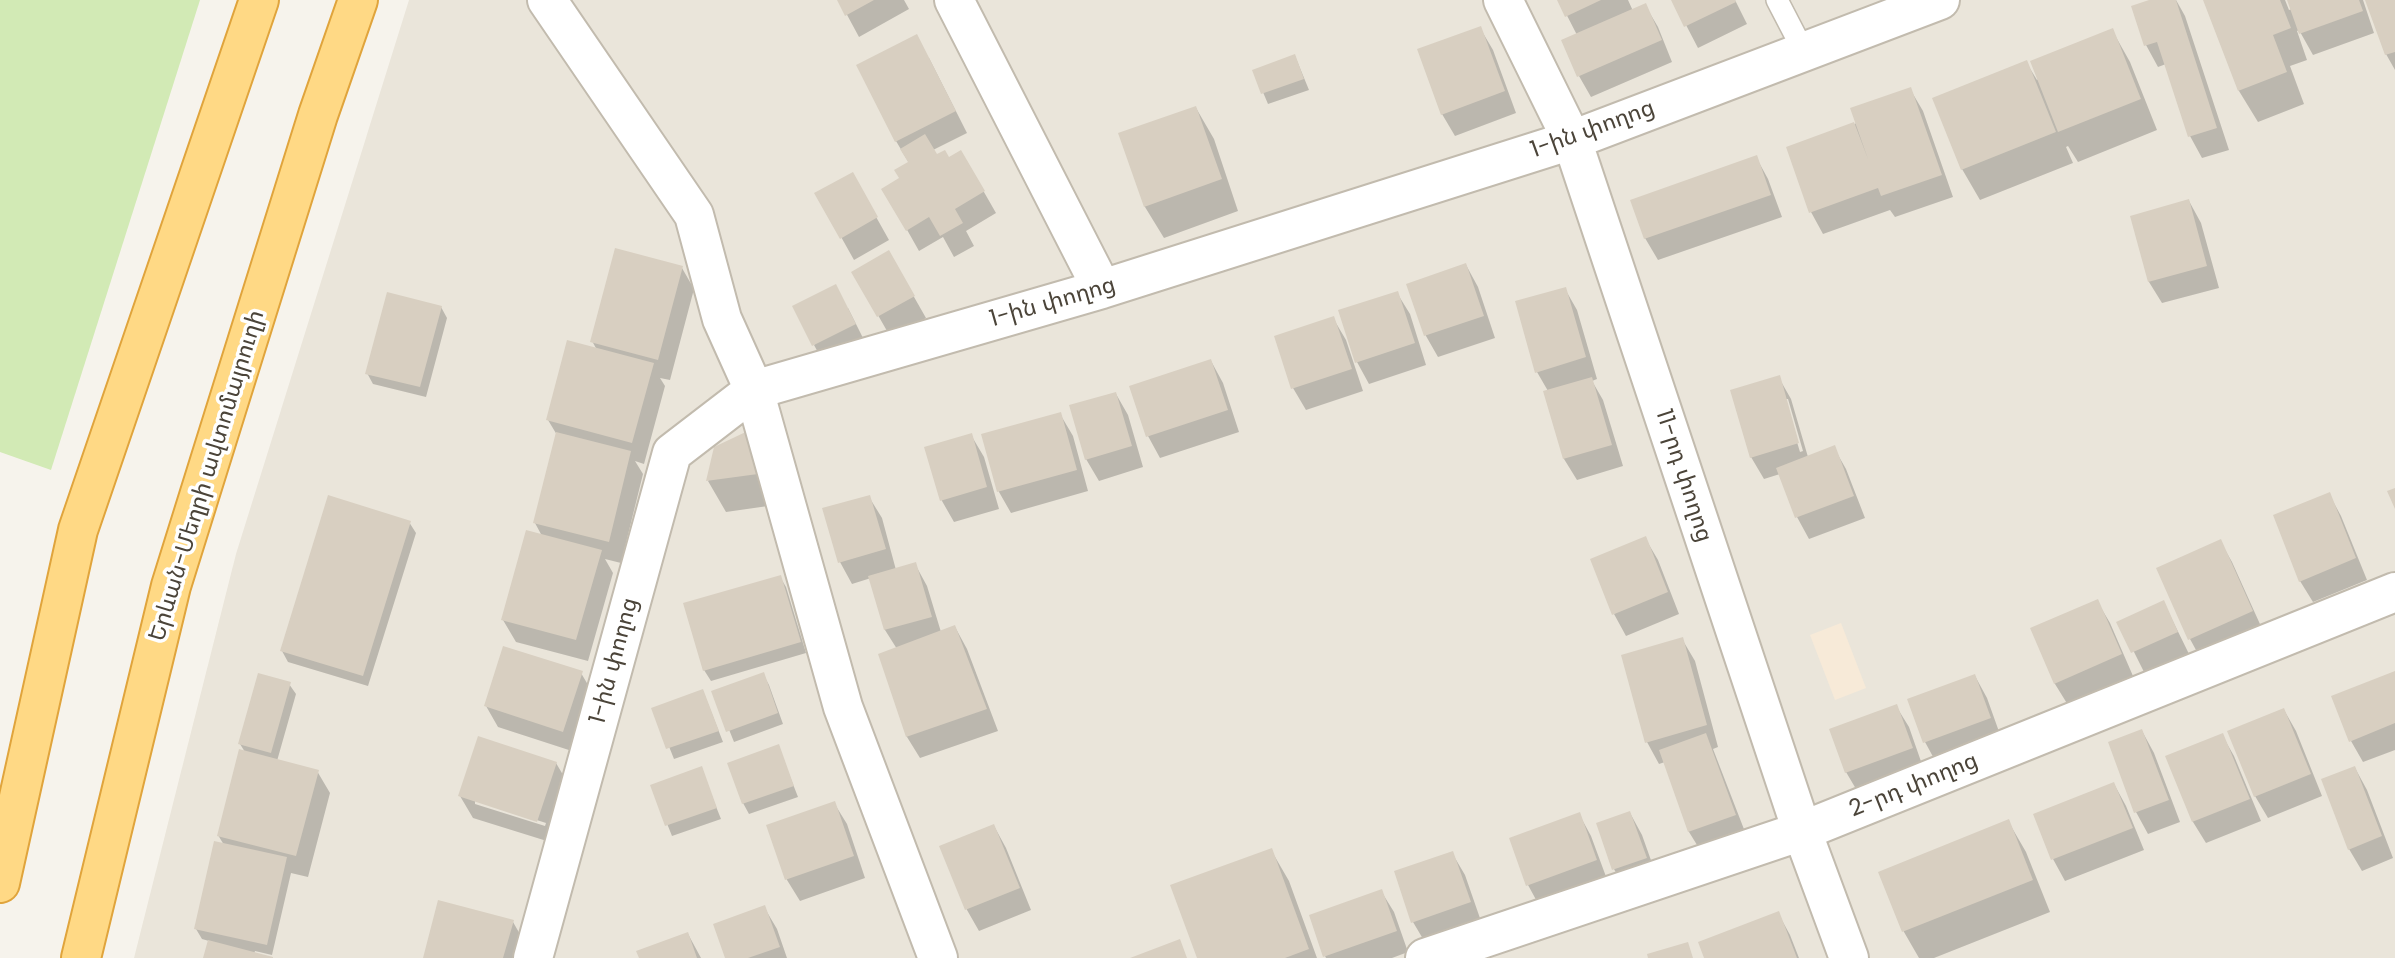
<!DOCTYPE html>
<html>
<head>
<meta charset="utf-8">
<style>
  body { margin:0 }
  canvas { display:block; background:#f6f3ec }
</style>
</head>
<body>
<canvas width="2395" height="958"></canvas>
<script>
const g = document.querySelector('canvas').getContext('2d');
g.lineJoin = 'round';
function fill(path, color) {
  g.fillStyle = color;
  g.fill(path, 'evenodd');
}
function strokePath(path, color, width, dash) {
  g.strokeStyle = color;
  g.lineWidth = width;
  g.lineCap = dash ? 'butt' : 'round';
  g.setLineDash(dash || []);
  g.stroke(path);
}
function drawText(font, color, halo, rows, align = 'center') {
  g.font = font + ' Poppins,"Noto Sans Armenian",sans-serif';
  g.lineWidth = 7;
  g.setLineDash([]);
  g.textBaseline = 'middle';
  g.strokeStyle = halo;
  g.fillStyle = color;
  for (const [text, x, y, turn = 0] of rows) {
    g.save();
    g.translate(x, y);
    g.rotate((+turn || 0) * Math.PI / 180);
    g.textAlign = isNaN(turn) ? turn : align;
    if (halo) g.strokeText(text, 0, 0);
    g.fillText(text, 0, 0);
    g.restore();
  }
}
const residential = new Path2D(`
  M409,0H2395V958H134L236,554Z`);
const commercial = new Path2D(`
  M1841,623L1866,688L1835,700L1810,635Z`);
const green = new Path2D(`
  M0,0H200L51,470L0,452Z`);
const shadow = new Path2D(`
  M839,0H904L909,9L859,37Z
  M1559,0H1628L1633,11L1645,5L1658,27L1672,62L1591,97L1579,76L1577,35Z
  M1673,0H1735L1747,24L1698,48Z
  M2154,0H2176L2185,16L2229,150L2202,158L2190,136L2166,64L2158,67L2146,45Z
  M2204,0H2285L2289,10L2292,9L2289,0H2363L2374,33L2313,55L2299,30L2297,31L2307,60L2290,66L2304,104L2258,122L2239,91Z
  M2367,0H2395V70L2386,54Z
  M1480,28L1493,50L1516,113L1455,136L1442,114Z
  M2112,30L2130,62L2157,130L2078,162L2068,146L2066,147L2073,163L1980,200L1962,169L2026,62L2037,80Z
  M1295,56L1309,90L1268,104L1254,71Z
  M929,58L967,133L933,150L936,156L949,160L961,152L996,213L966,231L974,246L954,257L943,237L919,251L884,189L901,179L909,163L896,141Z
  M1910,89L1923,111L1953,197L1895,217L1890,210L1823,234L1811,212L1788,148L1857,123Z
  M1196,108L1214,139L1238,211L1164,238L1145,207L1120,134Z
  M1756,157L1768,179L1782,217L1658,260L1645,238Z
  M852,174L889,240L854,260L817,194Z
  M2189,201L2201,223L2219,288L2162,303L2149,282L2132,217Z
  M889,253L926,318L891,338L854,273Z
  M1466,265L1478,287L1495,338L1438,357L1426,336L1409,285Z
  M682,268L694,289L670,380L660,378L665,386L644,464L635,461L643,474L621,563L605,559L613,573L588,661L516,642L503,620L542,536L535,523L557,435L548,420L597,350L592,341Z
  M1565,289L1577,310L1597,379L1592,381L1603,400L1623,466L1577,480L1564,459L1548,391L1537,372Z
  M1397,293L1410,314L1426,365L1369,384L1357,362L1340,312Z
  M441,307L447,318L426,397L373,384L367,373Z
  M848,308L867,346L826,367L814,345Z
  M1333,318L1346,340L1363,391L1306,410L1293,388Z
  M1211,361L1223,383L1239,432L1160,458L1148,436Z
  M1779,378L1791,399L1808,457L1834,448L1846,469L1865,518L1809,539L1797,517L1780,474L1764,479L1751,457ZM1784,399H1788L1803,451L1800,452Z
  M1116,394L1128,415L1143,467L1099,481L1086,459Z
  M1060,414L1073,436L1088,491L1011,513L999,492L983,436Z
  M752,431L775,505L726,512L708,481Z
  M971,435L984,457L999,509L954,522L942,501L926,448Z
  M2329,494L2341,516L2367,580L2313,602L2300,581Z
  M869,497L882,518L896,570L915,564L927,586L941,632L955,627L967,649L998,731L920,758L907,737L881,656L897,649L885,630L871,578L852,584L840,562Z
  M409,522L416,533L368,686L288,662L282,651Z
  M1645,538L1658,560L1679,614L1626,636L1614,614Z
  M2220,541L2232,562L2264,633L2202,661L2190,639L2158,569Z
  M780,577L786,587L806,653L711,681L704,670Z
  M2097,601L2110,623L2133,676L2068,705L2055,684L2032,629Z
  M2164,603L2189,654L2145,674L2119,622Z
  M1682,639L1695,661L1718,747L1713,749L1747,837L1702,853L1689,832L1665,762L1659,764L1647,742Z
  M581,673L594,695L575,752L498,727L486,706Z
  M2395,673V750L2363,762L2351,741Z
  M763,674L769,685L783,724L734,742L714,692Z
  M1975,676L1987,698L2002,740L1937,764L1925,742Z
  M289,684L296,694L277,761L317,771L330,793L308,877L291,873L272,955L255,951L254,954L268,958H205L209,941L202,939L196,929L224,845L218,835L245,752L240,744Z
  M703,691L723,742L674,759L654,709Z
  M1896,706L1909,727L1924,770L1859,794L1846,772Z
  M2284,710L2296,731L2322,796L2268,818L2255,796Z
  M2142,731L2154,753L2180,822L2148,834L2136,812L2110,743Z
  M2222,735L2234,756L2261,821L2206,843L2193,822L2167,757Z
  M778,746L798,797L749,814L743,803Z
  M556,763L569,785L550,842L473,818L460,796ZM475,800L546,823L545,826L475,804Z
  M2355,768L2367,790L2393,858L2362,871L2349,849Z
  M701,769L721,819L672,836L652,786Z
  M2114,784L2126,806L2144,850L2065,881L2053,859Z
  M834,803L847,824L865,878L800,901L787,880L768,826Z
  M1630,813L1642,835L1658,880L1626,891L1614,869Z
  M1579,814L1591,836L1608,882L1540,907L1528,885Z
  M2008,821L2026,852L2050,912L1934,958H1919L1904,932L1880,873Z
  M994,826L1006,848L1031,910L979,931L967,910L941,847Z
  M1271,850L1289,881L1317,958H1198Z
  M1452,853L1465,875L1482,924L1426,944L1413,922Z
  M1381,891L1394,912L1408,952L1392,958H1326L1325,956Z
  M764,907L777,929L787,958H727Z
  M1778,913L1790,935L1799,958H1706Z
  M513,922L525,943L521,958H424Z
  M688,934L701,958H641Z`);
const building = new Path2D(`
  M837,0H874L845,16Z
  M1557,0H1601L1565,17Z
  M1671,0H1735L1736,2L1684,27Z
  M2149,0H2176L2217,128L2188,137L2157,42L2144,46L2131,6Z
  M2203,0H2280L2291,28L2273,35L2287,72L2238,91Z
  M2287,0H2359L2363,11L2299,34Z
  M2365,0H2395V52L2385,55Z
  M1646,3L1662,40L1577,77L1561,40Z
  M1481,26L1505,91L1441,115L1417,49Z
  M2113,28L2141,99L2058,132L2030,61Z
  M917,34L956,111L895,142L856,65Z
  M1295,54L1304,79L1261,94L1252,70Z
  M2027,60L2056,132L1961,170L1932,98Z
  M1911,87L1942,175L1881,196L1878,188L1809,213L1786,147L1854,122L1868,159L1850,108Z
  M1196,106L1222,179L1144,207L1118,133Z
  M925,134L937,154L945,150L949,157L961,150L985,191L955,209L963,223L940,236L929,217L906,231L881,189L899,178L894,170L908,162L900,149Z
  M1757,155L1771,195L1644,239L1630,200Z
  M853,172L878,217L840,239L814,193Z
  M2189,199L2207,266L2148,282L2130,216Z
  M615,248L683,266L658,360L590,342Z
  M889,250L915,296L877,317L851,272Z
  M1466,263L1484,316L1424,336L1406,284Z
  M836,284L856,324L812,346L792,306Z
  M1566,287L1586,357L1535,373L1515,301Z
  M1398,291L1415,343L1355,363L1338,310Z
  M387,292L442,306L420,387L365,374Z
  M1334,316L1352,369L1291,389L1274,336Z
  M567,340L654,363L632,443L546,420Z
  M1211,359L1228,410L1146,437L1129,386Z
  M1780,375L1799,443L1750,458L1730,390Z
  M1592,377L1612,445L1563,459L1543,391Z
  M1116,392L1132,446L1085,460L1069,405Z
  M1061,412L1077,470L997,492L981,434Z
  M752,429L758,474L706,481L714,447Z
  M556,432L631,451L609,542L533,523Z
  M972,433L987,487L940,501L924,447Z
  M1835,445L1854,496L1795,518L1776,468Z
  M2395,488V509L2387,491Z
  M2330,492L2356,558L2299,582L2273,515Z
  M328,495L411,521L363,676L280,651Z
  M870,495L886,549L838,563L822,508Z
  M526,530L602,550L576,640L501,620Z
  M1646,536L1668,592L1612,615L1590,559Z
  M2221,539L2253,611L2188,640L2156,568Z
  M916,562L932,617L884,630L868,576Z
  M781,575L801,642L703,671L683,603Z
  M2098,599L2122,654L2054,684L2030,628Z
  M2164,600L2178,632L2131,653L2116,622Z
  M955,625L987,709L906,737L878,654Z
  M1683,637L1707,725L1645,743L1621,655Z
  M503,646L583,671L563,732L484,706Z
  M2395,671V723L2349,742L2331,696Z
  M764,672L778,713L726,732L711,691Z
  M258,673L291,682L271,753L238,744Z
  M1975,674L1991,718L1923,743L1907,699Z
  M703,689L719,731L666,749L651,708Z
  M1897,704L1913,748L1845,773L1829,729Z
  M2284,708L2311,774L2254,797L2227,731Z
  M2142,729L2169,800L2134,813L2108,742Z
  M1706,733L1736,815L1688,832L1659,750Z
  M2223,733L2250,799L2192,822L2165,756Z
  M478,736L557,762L537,822L458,796Z
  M779,744L794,786L742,804L727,763Z
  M239,749L319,770L296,856L217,836Z
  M702,766L717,808L665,826L650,785Z
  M2355,766L2382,836L2348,850L2321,779Z
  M2114,782L2133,828L2051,860L2033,814Z
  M835,801L854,856L785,880L766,825Z
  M1630,811L1647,858L1612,870L1596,823Z
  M1580,812L1597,860L1526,886L1509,838Z
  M2009,819L2033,880L1902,932L1878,872Z
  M994,824L1020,888L965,910L939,846Z
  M214,841L287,857L267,945L194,929Z
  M1272,848L1309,949L1285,958H1197L1170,885Z
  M1453,851L1471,902L1411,923L1394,871Z
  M1382,889L1397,931L1323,957L1309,915Z
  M438,900L514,920L503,958H423Z
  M765,905L780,947L748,958H725L713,924Z
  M1779,911L1797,958H1704L1698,942Z
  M688,932L697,958H639L636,951Z
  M1180,939L1187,958H1130Z
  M208,940L273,957V958H203Z
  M1688,942L1693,958H1648L1647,954Z`);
const service = new Path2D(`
  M1777,0L1804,52`);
const minor = new Path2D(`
  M547,0L694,215L722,319L754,390L843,707L938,958
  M954,0L1102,289
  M1503,0L1572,140L1802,831L1849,958
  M533,958L672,453L754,390L1102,289L1572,140L1940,0
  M1425,958L1802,831L2395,592`);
const trunk = new Path2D(`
  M0,883L78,530L259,0
  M81,958L171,586L318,115L358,0`);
const streetNames = [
  ["1-ին փողոց",1593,130,-20],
  ["1-ին փողոց",1053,303,-16],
  ["Երևան-Մեղրի ավտոմայրուղի",208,476,-73],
  ["11-րդ փողոց",1683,476,72],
  ["1-ին փողոց",615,661,-75],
  ["2-րդ փողոց",1914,786,-22]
];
fill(residential, '#eae5da');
fill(commercial, '#f7ead8');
fill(green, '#d2eab5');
fill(shadow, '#0003');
fill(building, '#d8cfc1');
strokePath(service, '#c2bbae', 24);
strokePath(minor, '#c2bbae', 42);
strokePath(trunk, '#e0a43c', 42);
strokePath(service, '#fff', 21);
strokePath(minor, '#fff', 38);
strokePath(trunk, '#ffd985', 38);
drawText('23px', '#4b4439', '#fff', streetNames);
</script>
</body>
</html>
